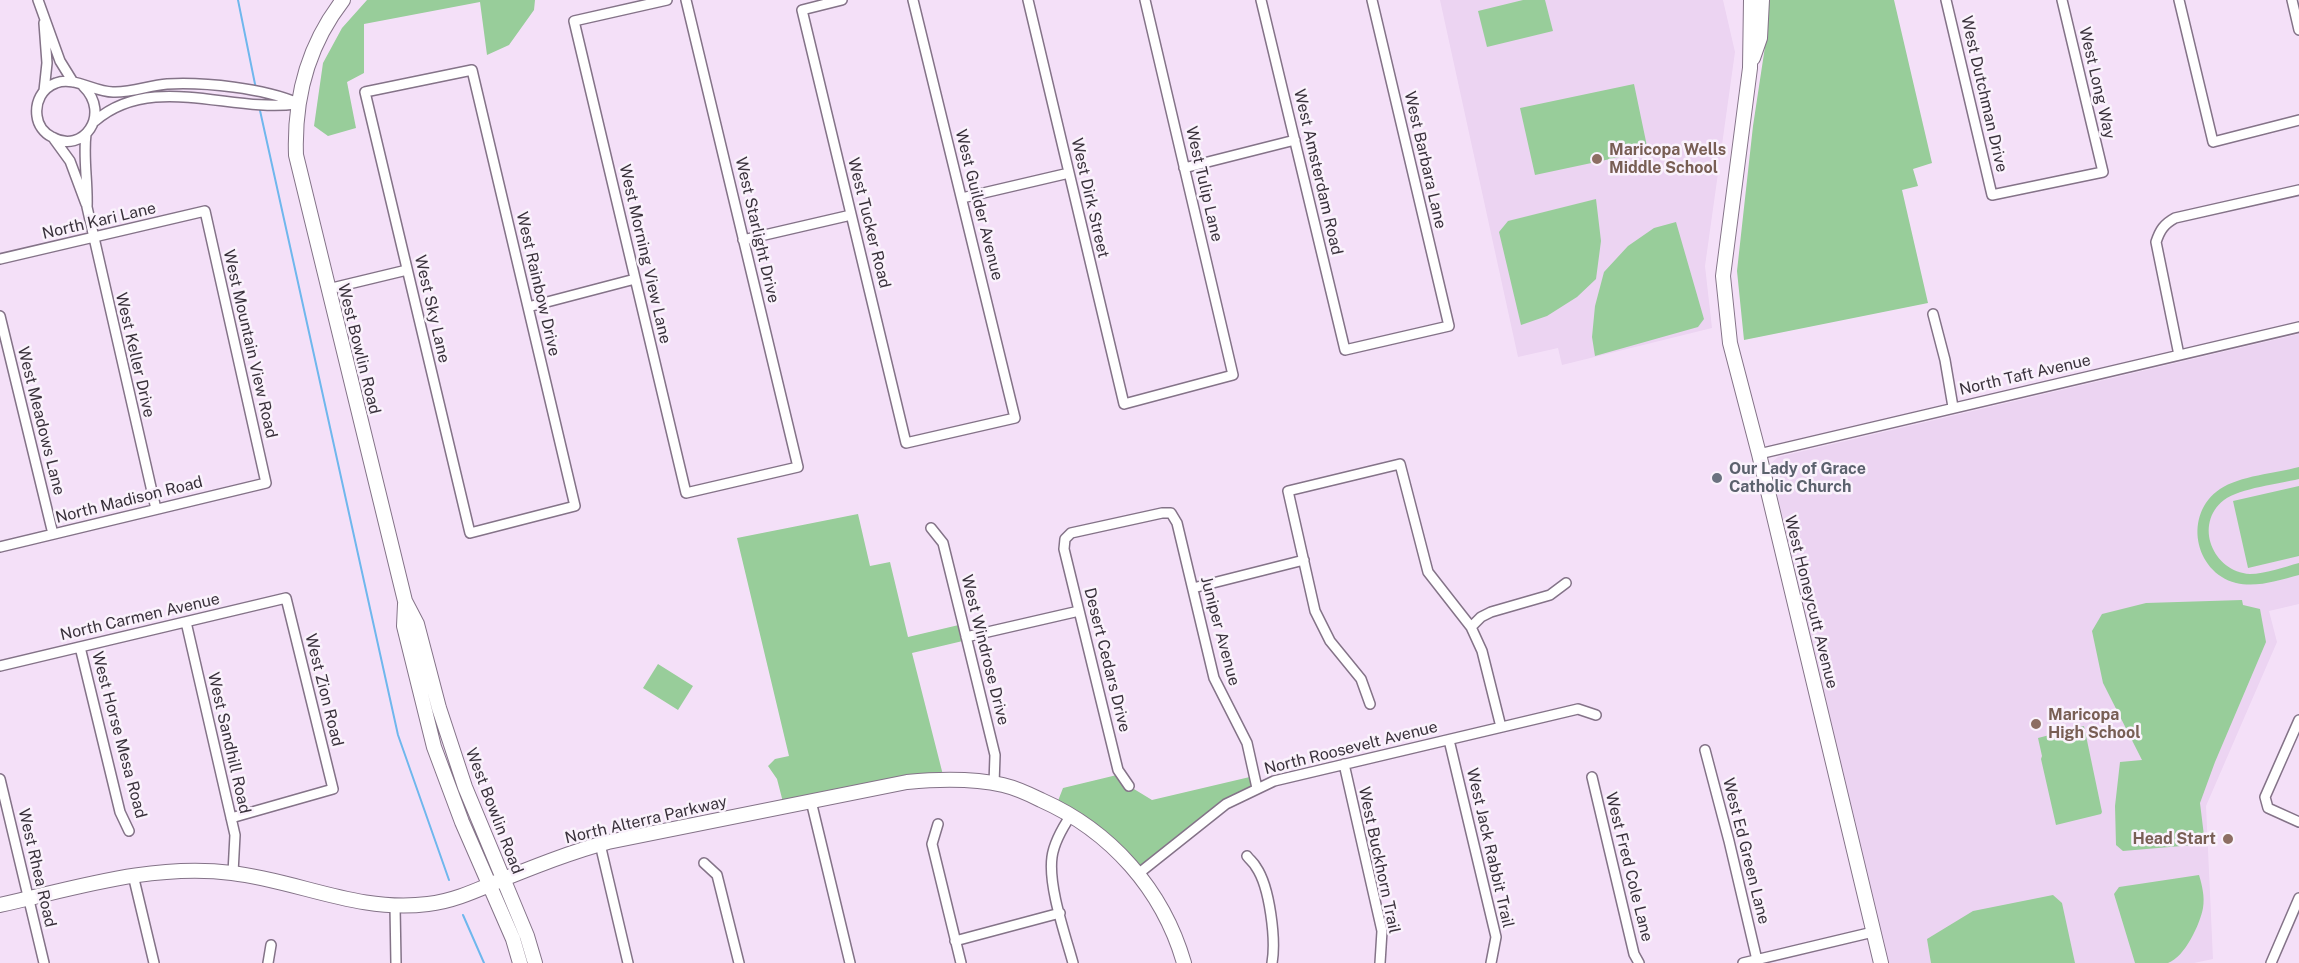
<!DOCTYPE html>
<html>
<head>
<meta charset="utf-8">
<style>
  body { margin:0 }
  canvas { display:block; background:#f4e0f8 }
</style>
</head>
<body>
<canvas width="2299" height="963"></canvas>
<script>
const g = document.querySelector('canvas').getContext('2d');
g.lineJoin = 'round';
function fill(path, color) {
  g.fillStyle = color;
  g.fill(path, 'evenodd');
}
function strokePath(path, color, width, dash) {
  g.strokeStyle = color;
  g.lineWidth = width;
  g.lineCap = dash ? 'butt' : 'round';
  g.setLineDash(dash || []);
  g.stroke(path);
}
function drawText(font, color, halo, rows, align = 'center') {
  g.font = font + ' "Public Sans",sans-serif';
  g.lineWidth = 5;
  g.setLineDash([]);
  g.textBaseline = 'middle';
  g.strokeStyle = halo;
  g.fillStyle = color;
  for (const [text, x, y, turn = 0] of rows) {
    g.save();
    g.translate(x, y);
    g.rotate((+turn || 0) * Math.PI / 180);
    g.textAlign = isNaN(turn) ? turn : align;
    if (halo) g.strokeText(text, 0, 0);
    g.fillText(text, 0, 0);
    g.restore();
  }
}
const built = new Path2D(`
  M1440,0H1723L1735,52L1705,266L1712,328L1562,365L1558,348L1518,357Z
  M2299,334V604L2269,611L2277,642L2206,806L2213,959L2194,963H1888L1770,464L1778,457Z`);
const green = new Path2D(`
  M367,0H535L534,10L509,45L487,55L480,2L364,24V73L347,82L356,128L328,136L314,126L323,63L342,28Z
  M1523,0H1545L1553,31L1487,47L1478,11Z
  M1768,0H1894L1932,163L1913,169L1918,186L1902,190L1928,303L1744,340L1737,271L1753,126L1766,40Z
  M1634,84L1648,151L1535,175L1520,108Z
  M1596,199L1601,241L1596,279L1577,297L1547,316L1521,325L1499,232L1508,221Z
  M1676,222L1704,319L1698,327L1595,356L1592,337L1595,306L1604,272L1628,246L1654,228Z
  M2299,467V479C2278,484 2241,488 2224,500C2193,524 2213,572 2250,574C2265,574 2284,567 2299,563V575C2279,580 2257,588 2236,583C2194,572 2183,514 2220,489C2239,476 2276,473 2299,467Z
  M2299,486V556L2248,568L2233,501Z
  M858,514L870,566L890,562L908,637L963,624L967,640L912,653L944,779L784,806L777,779L768,766L775,759L789,756L737,538Z
  M2242,600L2243,605L2260,609L2266,642L2215,762L2200,803L2205,844L2123,851L2116,845L2115,806L2120,762L2142,760L2103,683L2092,631L2102,614L2146,603Z
  M658,664L693,686L678,710L643,688Z
  M2084,726L2102,812L2101,814L2056,825L2041,759L2042,756L2038,738Z
  M1121,774L1129,786L1152,800L1254,776L1257,788L1239,796L1138,874L1056,806L1063,788Z
  M2199,875C2202,885 2205,897 2203,908C2200,924 2185,957 2168,963C2159,963 2145,963 2135,963L2114,894L2119,887Z
  M2053,895L2062,903L2075,963H1931L1927,939L1973,911Z`);
const stream = new Path2D(`
  M238,0L256,89
  M259,106L398,735L449,880
  M463,915L484,963`);
const street = new Path2D(`
  M38,0L60,61L73,82
  M667,0L574,21L686,493L798,467L686,0
  M842,0L802,10L906,443L1015,418L913,0
  M1028,0L1124,404L1233,375L1145,0
  M1261,0L1345,350L1449,326L1372,0
  M1946,0L1992,195L2103,172L2062,0
  M2179,0L2213,142L2299,120
  M2292,0L2299,30
  M472,70L575,506L470,533L365,92Z
  M83,86C112,114 83,155 52,137C44,133 38,125 37,116C35,102 42,88 56,83C74,76 94,92 113,92C131,93 150,85 167,84C205,82 263,88 298,103
  M44,91L47,63L44,23
  M95,121C152,72 230,113 296,104
  M86,134C83,158 88,182 87,207L156,509
  M54,139L70,161L86,204
  M1184,168L1295,140
  M962,198L1069,173
  M743,240L851,215
  M0,259L205,211L266,483L0,547
  M328,289L407,270
  M528,307L635,279
  M1933,314L1945,360L1953,407
  M0,316L53,534
  M2179,355L2156,242C2160,230 2164,224 2175,218L2299,190
  M1759,454L2299,327
  M931,528L943,543L963,624L995,755L994,784
  M1193,588L1304,560
  M186,622L235,835L233,873
  M1471,627L1481,617L1491,612L1550,595L1566,583
  M966,637L1079,611
  M80,647L120,812L129,831
  M0,666L286,598L333,789L231,818
  M1370,704L1361,679L1330,641L1315,611L1288,491L1400,464L1428,572L1471,627L1482,651L1501,727
  M2299,720L2265,797L2268,808L2299,822
  M1449,740L1496,937L1491,963
  M1705,750L1729,841L1757,960
  M1344,764L1382,931L1380,963
  M1592,777L1634,954L1639,963
  M0,779L44,963
  M1129,786L1118,770L1064,549L1065,539L1071,533L1162,513H1171L1177,523L1214,678L1247,743L1257,788
  M811,801L850,963
  M1071,815C1063,827 1054,842 1052,857C1048,886 1065,934 1073,963
  M938,824L932,844L961,963
  M600,844L628,963
  M1247,856C1250,860 1254,863 1256,867C1270,887 1276,940 1272,963
  M704,863L717,875L739,963
  M1138,874L1226,804L1274,781L1578,709L1596,715
  M133,875L154,963
  M395,906L396,963
  M955,941L1060,913
  M268,963L271,945
  M1743,963L1873,932
  M2271,963L2299,898`);
const secondary = new Path2D(`
  M343,0C308,45 294,99 296,155L405,601L417,624L439,708L465,787L527,936L535,963
  M1751,0L1750,68L1723,276L1730,343L1759,454L1881,963
  M1753,58L1760,38L1762,0
  M405,604L404,626L434,747L462,822L513,939L520,963
  M0,905C76,888 153,863 232,873C299,881 359,913 428,904C454,901 477,890 501,880C536,866 571,852 608,842L907,782C939,779 972,778 1003,785C1016,788 1029,794 1041,800C1111,831 1163,890 1184,963`);
const markers = [
  [1597,159,6,"#8d6e63"],
  [1717,478,6,"#6b7280"],
  [2036,724,6,"#8d6e63"],
  [2228,839,6,"#8d6e63"]
];
const streetNames = [
  ["West Long Way",2097,83,77],
  ["West Dutchman Drive",1984,94,77],
  ["West Barbara Lane",1425,160,77],
  ["West Amsterdam Road",1318,172,77],
  ["West Tulip Lane",1204,184,77],
  ["West Dirk Street",1090,198,77],
  ["West Guilder Avenue",979,205,76],
  ["North Kari Lane",99,221,-13],
  ["West Tucker Road",869,223,76],
  ["West Starlight Drive",757,230,77],
  ["West Morning View Lane",645,254,77],
  ["West Rainbow Drive",538,284,77],
  ["West Sky Lane",432,309,77],
  ["West Mountain View Road",250,344,77],
  ["West Bowlin Road",359,349,76],
  ["West Keller Drive",135,355,77],
  ["North Taft Avenue",2025,375,-13],
  ["West Meadows Lane",41,421,76],
  ["North Madison Road",129,500,-14],
  ["West Honeycutt Avenue",1811,602,76],
  ["North Carmen Avenue",140,617,-13],
  ["Juniper Avenue",1220,631,75],
  ["West Windrose Drive",985,650,76],
  ["Desert Cedars Drive",1107,660,76],
  ["West Zion Road",324,690,76],
  ["West Horse Mesa Road",119,735,75],
  ["West Sandhill Road",229,743,77],
  ["North Roosevelt Avenue",1351,748,-14],
  ["West Bowlin Road",494,811,69],
  ["North Alterra Parkway",646,820,-13],
  ["West Jack Rabbit Trail",1490,848,77],
  ["West Ed Green Lane",1746,851,76],
  ["West Buckhorn Trail",1379,860,78],
  ["West Fred Cole Lane",1629,867,76],
  ["West Rhea Road",37,868,77]
];
const educationNames = [
  ["Maricopa Wells",1609,150],
  ["Middle School",1609,168],
  ["Maricopa",2048,715],
  ["High School",2048,733],
  ["Head Start",2216,839,"right"]
];
const worshipNames = [
  ["Our Lady of Grace",1729,469],
  ["Catholic Church",1729,487]
];
fill(built, '#ecd4f2');
fill(green, '#98cd9a');
strokePath(stream, '#6fb7ed', 2);
strokePath(street, '#847388', 12);
strokePath(secondary, '#847388', 16);
strokePath(street, '#fff', 9);
strokePath(secondary, '#fff', 14);
for (const [x, y, r, color] of markers) {
  const dot = new Path2D();
  dot.arc(x, y, r, 0, 2 * Math.PI);
  g.fillStyle = color;
  g.fill(dot);
  strokePath(dot, '#faf2fc', 2);
}
drawText('16px', '#39313b', '#faf2fc', streetNames);
drawText('bold 16px', '#785e54', '#faf2fc', educationNames, 'left');
drawText('bold 16px', '#5b616d', '#faf2fc', worshipNames, 'left');
</script>
</body>
</html>
